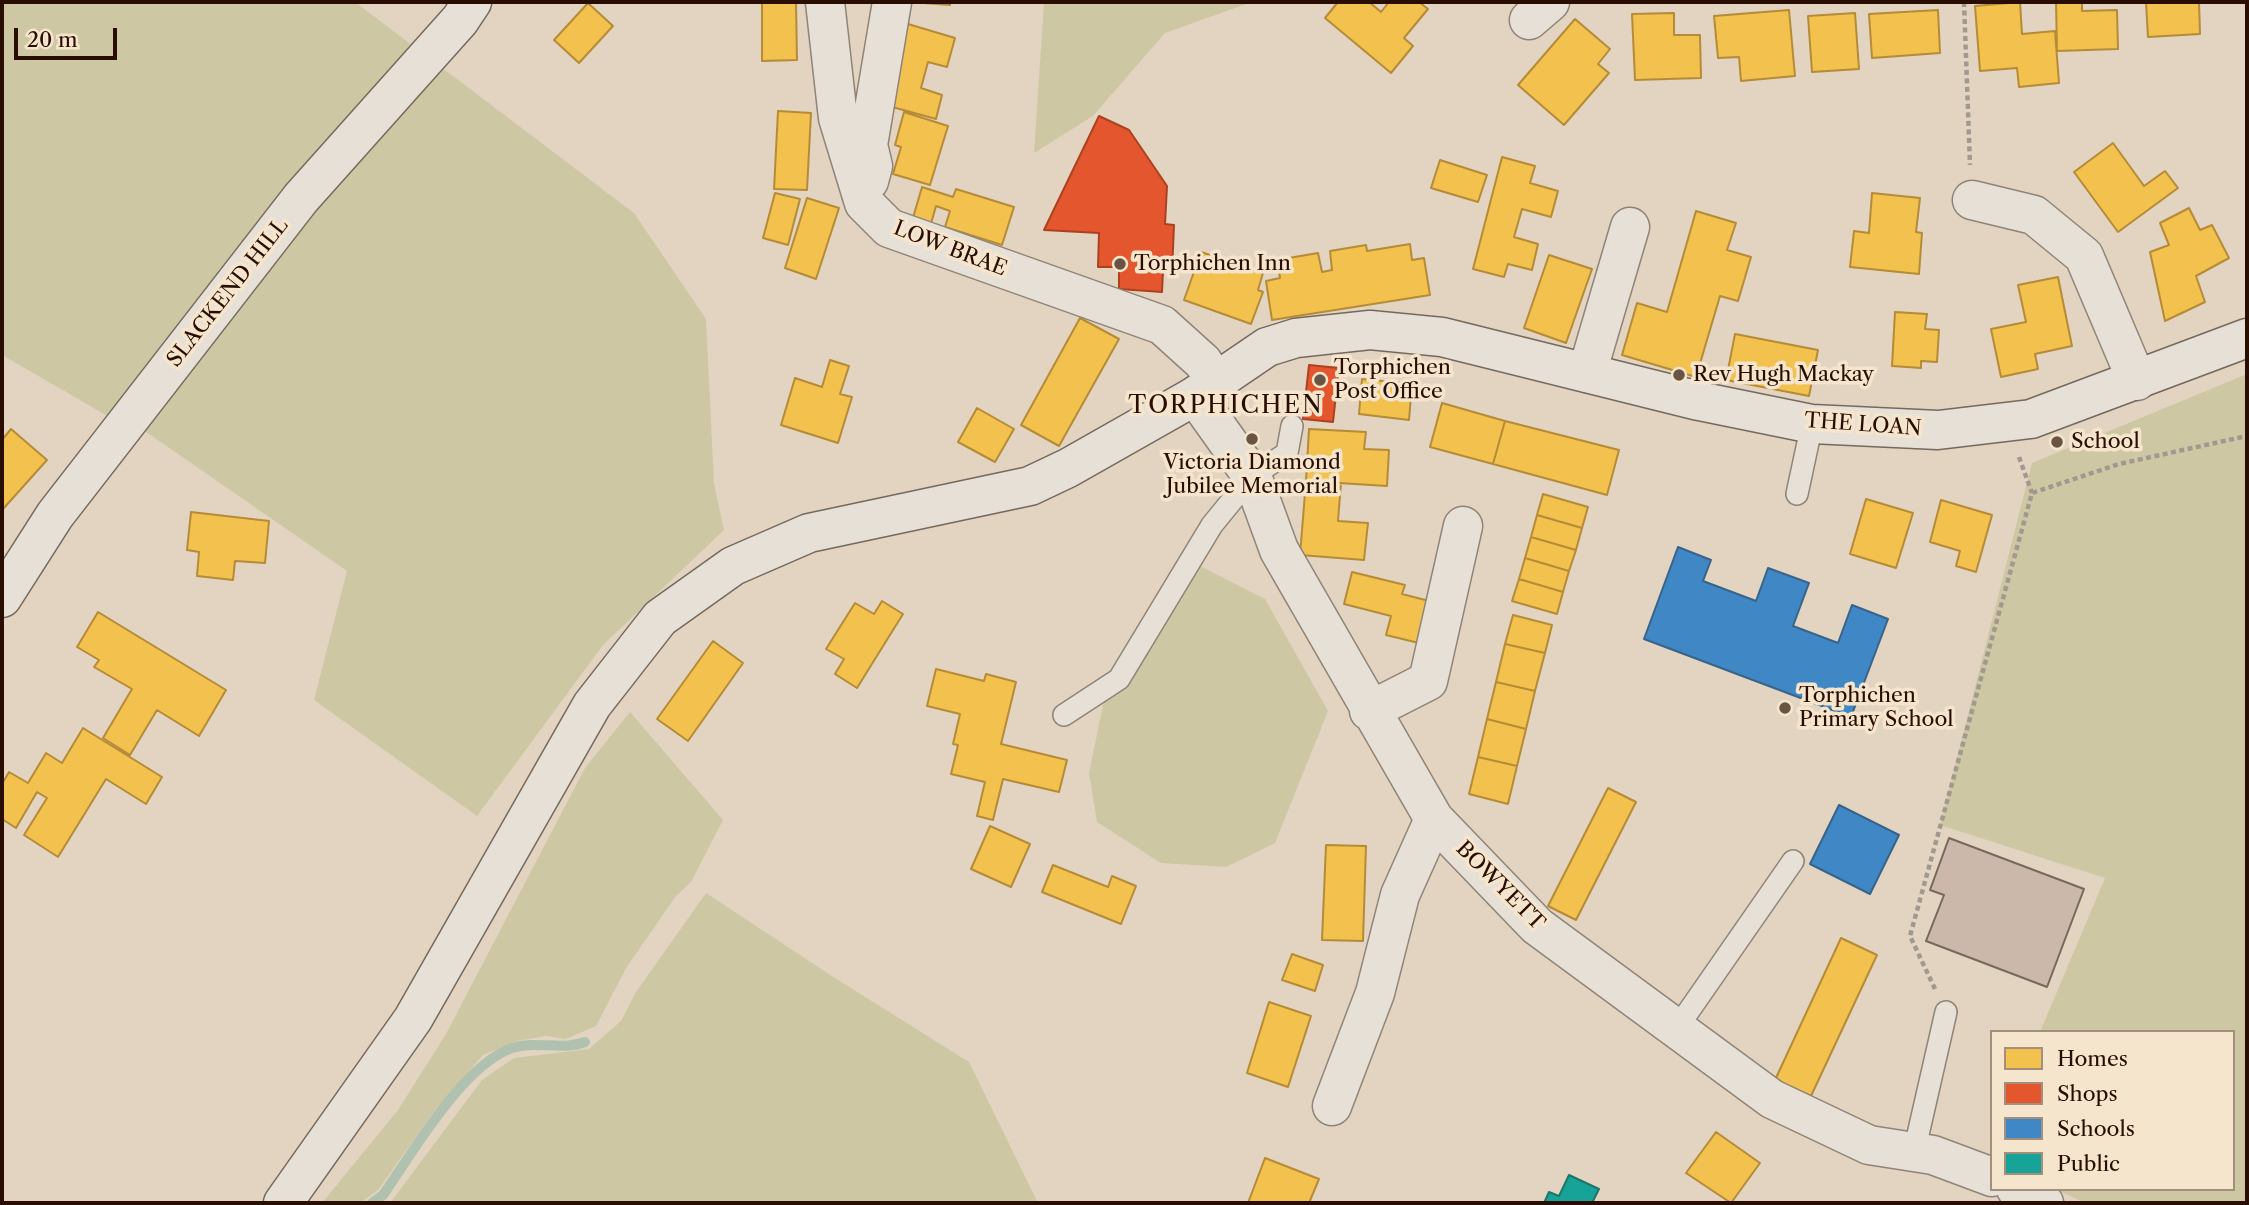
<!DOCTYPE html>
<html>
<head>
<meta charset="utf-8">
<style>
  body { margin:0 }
  #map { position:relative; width:2249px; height:1205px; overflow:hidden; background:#e2d4c0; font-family:"Libre Caslon Text",serif }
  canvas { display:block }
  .frame { position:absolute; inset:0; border:4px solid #280d00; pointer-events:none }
  .legend { position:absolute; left:1990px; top:1030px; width:245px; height:161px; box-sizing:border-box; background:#f5e5cd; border:2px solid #a38f7b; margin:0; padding:9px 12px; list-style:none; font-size:21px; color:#280d00 }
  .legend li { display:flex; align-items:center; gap:14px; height:35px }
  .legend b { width:35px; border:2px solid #a38f7b }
  .scale { position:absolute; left:14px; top:28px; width:103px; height:32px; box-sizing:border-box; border:4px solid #280d00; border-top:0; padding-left:9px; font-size:21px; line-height:24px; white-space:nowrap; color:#280d00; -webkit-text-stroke:5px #f5e5cd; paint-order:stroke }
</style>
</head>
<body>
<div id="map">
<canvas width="2249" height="1205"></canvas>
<div class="frame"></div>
<ul class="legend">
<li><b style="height:19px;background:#f2c14e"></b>Homes</li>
<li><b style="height:19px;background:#e4572e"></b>Shops</li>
<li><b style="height:19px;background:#3f88c5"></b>Schools</li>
<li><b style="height:19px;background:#17a398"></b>Public</li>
</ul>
<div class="scale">20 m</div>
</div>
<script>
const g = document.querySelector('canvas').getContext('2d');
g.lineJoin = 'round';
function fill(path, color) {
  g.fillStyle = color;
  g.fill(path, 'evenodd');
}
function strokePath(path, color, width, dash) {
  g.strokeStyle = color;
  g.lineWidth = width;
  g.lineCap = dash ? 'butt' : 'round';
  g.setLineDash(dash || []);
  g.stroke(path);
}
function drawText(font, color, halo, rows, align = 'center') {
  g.font = font + ' "Libre Caslon Text",serif';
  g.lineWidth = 7;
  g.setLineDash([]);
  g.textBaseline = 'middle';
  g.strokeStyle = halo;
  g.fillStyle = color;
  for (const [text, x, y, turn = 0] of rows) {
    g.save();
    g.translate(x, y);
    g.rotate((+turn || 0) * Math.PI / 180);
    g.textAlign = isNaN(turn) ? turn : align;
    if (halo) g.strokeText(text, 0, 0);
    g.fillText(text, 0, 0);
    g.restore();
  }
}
const green = new Path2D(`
  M2,2H355L634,213L706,319L714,484L724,530L603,645L477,816L314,700L347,571L129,420L111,418L2,355Z
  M1044,2H1252L1165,33L1093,116L1034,153Z
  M2247,374V1203H2085L2055,1189H2233V1032H2040L2105,878L1940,825L2032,463Z
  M1188,560L1265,599L1328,711L1275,843L1226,867L1161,863L1097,822L1089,773L1107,686Z
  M630,712L723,820L691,882L676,896L626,968L596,1026L566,1039L546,1036L517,1041L483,1055L435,1110L378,1190L360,1203H322L398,1110L446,1034L585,768Z
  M706,893L835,978L969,1062L1038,1203H390L482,1080L514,1058L589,1049L621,1021L636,992Z`);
const homes = new Path2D(`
  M762,2H796L797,60L762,61Z
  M910,2H950V5Z
  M1338,2H1369L1381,12L1389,2H1419L1428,9L1404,38L1413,46L1391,73L1325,18Z
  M2020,2L2022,34L2055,31L2059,83L2019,87L2017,68L1980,71L1975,6Z
  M2056,2H2082V11L2117,10L2118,49L2057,51Z
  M2146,2H2199L2200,34L2148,37Z
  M588,3L613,26L579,63L554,40Z
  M1789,10L1795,76L1741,81L1739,57L1718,58L1714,16Z
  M1938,10L1940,53L1872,58L1869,14Z
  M1674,13V35H1700L1701,78L1635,80L1632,14Z
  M1855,13L1859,69L1812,72L1808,16Z
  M1575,19L1610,49L1598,64L1609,73L1564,125L1518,85Z
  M908,24L955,38L947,67L928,62L921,88L942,95L936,119L885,105Z
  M778,111L811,113L807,190L774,189Z
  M904,112L948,126L930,185L893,174L901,147L895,145Z
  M2113,143L2144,186L2165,171L2178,188L2118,232L2074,172Z
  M1502,157L1535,166L1530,183L1558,191L1551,217L1522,209L1514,237L1538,244L1532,270L1508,264L1504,277L1473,269Z
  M1440,160L1487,175L1478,202L1431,188Z
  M922,187L953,197L956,189L1014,207L1002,245L945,227L950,211L936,206L930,227L912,221Z
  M775,193L800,199L788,245L763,238Z
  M1872,193L1920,198L1916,232L1922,233L1919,274L1850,267L1854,231L1869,233Z
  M807,198L839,208L816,279L785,268Z
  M2189,208L2200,230L2212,225L2229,258L2196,276L2205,302L2165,321L2150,252L2169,245L2160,223Z
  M1696,211L1736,223L1727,250L1751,257L1738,301L1720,296L1696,377L1622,355L1637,303L1667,312Z
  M1410,244L1412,260L1424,258L1430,295L1272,320L1266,281L1280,278L1277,260L1318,253L1322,272L1332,270L1330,251L1366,245L1367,251Z
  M1201,252L1263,273L1258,290L1263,292L1251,324L1184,300Z
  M1549,255L1592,269L1566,343L1524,328Z
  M2058,277L2072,346L2035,354L2038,369L2001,377L1991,329L2026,322L2018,285Z
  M1895,312L1927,314L1925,329L1939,330L1937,362L1921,361V368L1892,366Z
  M1080,318L1119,339L1059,446L1021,425Z
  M1735,334L1818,350L1809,396L1726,380Z
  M830,360L849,366L840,394L852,397L838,443L781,425L795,378L822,387Z
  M1362,379L1412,384L1409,420L1359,414Z
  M1442,403L1505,421L1493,464L1430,447Z
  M977,408L1014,429L995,462L958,442Z
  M1505,421L1619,450L1607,495L1493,464Z
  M11,429L47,460L3,509L2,440Z
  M1309,429L1366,432L1364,449L1389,450L1387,486L1306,481Z
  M1306,481L1341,483L1338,521L1368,523L1364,560L1300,555Z
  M1543,494L1588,507L1582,528L1537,515Z
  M1866,499L1913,513L1896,568L1850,554Z
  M1941,500L1992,515L1976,572L1956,566L1960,551L1930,542Z
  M191,512L269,521L265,563L235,561L233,580L197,576L199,552L187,550Z
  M1537,515L1582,528L1576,550L1531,537Z
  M1531,537L1576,550L1569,571L1525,558Z
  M1525,558L1569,571L1563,592L1519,579Z
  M1352,572L1405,585L1402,594L1437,603L1427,645L1386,635L1391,616L1344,604Z
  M1519,579L1563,592L1557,614L1512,601Z
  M882,601L903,614L857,688L835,674L844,659L826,649L855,603L874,614Z
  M98,612L226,690L199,736L157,710L130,755L103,738L132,689L94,667L99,660L77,647Z
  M1513,615L1552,625L1545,653L1505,644Z
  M713,641L743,663L688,741L657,719Z
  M1505,644L1545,653L1535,691L1496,682Z
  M936,669L984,681L986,674L1016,682L1001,744L1067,760L1059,792L1003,779L993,820L977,816L985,782L951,774L958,745L953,744L960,714L927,706Z
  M1496,682L1535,691L1526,729L1487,719Z
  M1487,719L1526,729L1517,766L1478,757Z
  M83,728L162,777L146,804L106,779L58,857L24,835L47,798L37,792L16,828L2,819V784L9,772L28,783L46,753L62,763Z
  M1478,757L1517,766L1508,804L1469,794Z
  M1608,788L1636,802L1576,920L1548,906Z
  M990,826L1030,844L1011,887L971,869Z
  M1326,845L1366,846L1363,941L1322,940Z
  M1053,865L1108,887L1112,876L1136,886L1121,924L1042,892Z
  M1841,938L1877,955L1811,1096L1775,1080Z
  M1292,954L1323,965L1315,991L1282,980Z
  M1269,1002L1311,1016L1288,1087L1247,1073Z
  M1716,1132L1760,1163L1731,1203L1686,1173Z
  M1265,1158L1319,1179L1309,1203H1248Z`);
const shops = new Path2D(`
  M1099,116L1129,130L1167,186L1165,224L1174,225L1172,272L1163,271L1162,292L1119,289V267H1098L1099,233L1044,230Z
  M1309,365L1339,368L1333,422L1303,419Z`);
const schools = new Path2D(`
  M1678,547L1711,560L1703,581L1756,601L1768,568L1809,583L1793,626L1838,643L1852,605L1888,619L1851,717L1644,639Z
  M1839,805L1899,835L1870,894L1810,864Z`);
const public = new Path2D(`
  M1569,1175L1599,1189L1592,1203H1544L1549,1192L1559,1196Z`);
const stream = new Path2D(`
  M372,1203L383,1195C413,1152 463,1065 512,1048C537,1040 561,1051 585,1042`);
const building = new Path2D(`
  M1949,838L2084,889L2047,987L1926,941L1944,895L1930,890Z`);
const path = new Path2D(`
  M1964,2L1970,165
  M2019,457L2032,493
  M1935,989L1910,936L2032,493L2119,464L2247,436`);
const lane = new Path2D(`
  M1797,494L1812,424
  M1064,715L1119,679L1212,525L1252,476L1287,453L1292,426
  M1677,1028L1793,861
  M1914,1152L1946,1012`);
const street = new Path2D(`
  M825,2L838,118L864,203L889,228L1162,325L1203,362L1216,382
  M1529,20L1550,2
  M869,181L873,166L868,145L892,2
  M1972,200L2034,215L2084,256L2137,381
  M1587,373L1630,227
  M1195,396L1252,476L1279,550L1434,819L1537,926L1772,1099L1869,1145L1933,1155L1992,1177
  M1369,711L1428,681L1463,526
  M1332,1106L1375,993L1400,895L1434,819
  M2016,1189L2044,1203`);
const secondary = new Path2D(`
  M2,598L55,515L301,198L460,20L472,2
  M283,1203L413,1019L592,705L660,618L733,566L809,533L1030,486L1068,468L1195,396L1267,347L1296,338L1370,330L1442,337L1699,401L1812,424L1938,430L2031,419L2247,338`);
const markers = [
  [1120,264,7,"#695343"],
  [1679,375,7,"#695343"],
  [1320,380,7,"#695343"],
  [1252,439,7,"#695343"],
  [2057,442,7,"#695343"],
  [1785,708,7,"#695343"]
];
const streetNames = [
  ["LOW BRAE",950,249,21],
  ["SLACKEND HILL",228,293,-52],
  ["THE LOAN",1863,425,4],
  ["BOWYETT",1500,886,45]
];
const poiNames = [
  ["Torphichen Inn",1134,264],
  ["Torphichen",1334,368],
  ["Post Office",1334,392],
  ["Rev Hugh Mackay",1693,375],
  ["School",2071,442],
  ["Victoria Diamond",1252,463,"center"],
  ["Jubilee Memorial",1252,487,"center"],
  ["Torphichen",1799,696],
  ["Primary School",1799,720]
];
const quarterNames = [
  ["TORPHICHEN",1226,406]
];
fill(green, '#cdc8a3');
fill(homes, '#f2c14e');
strokePath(homes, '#b58b37', 2);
fill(shops, '#e4572e');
strokePath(shops, '#ac4120', 2);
fill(schools, '#3f88c5');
strokePath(schools, '#38638a', 2);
fill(public, '#17a398');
strokePath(public, '#1c766a', 2);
strokePath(stream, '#b0c2af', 10);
fill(building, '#ccb8aa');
strokePath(building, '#75695e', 2);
strokePath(lane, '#8f8477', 24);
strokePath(street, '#8f8477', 41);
strokePath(secondary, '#75695e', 41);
strokePath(path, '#a19990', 4.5, [5, 3.5]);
strokePath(lane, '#e7e0d6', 21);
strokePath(street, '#e7e0d6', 38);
strokePath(secondary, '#e7e0d6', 38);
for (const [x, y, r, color] of markers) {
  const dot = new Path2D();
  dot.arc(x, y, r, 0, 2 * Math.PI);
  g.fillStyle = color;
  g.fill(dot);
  strokePath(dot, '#f5e5cd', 2.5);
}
drawText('21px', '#280d00', '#f5e5cd', streetNames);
drawText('21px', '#280d00', '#f5e5cd', poiNames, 'left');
g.letterSpacing = '2px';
drawText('24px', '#280d00', '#f5e5cd', quarterNames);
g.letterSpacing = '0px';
</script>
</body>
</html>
